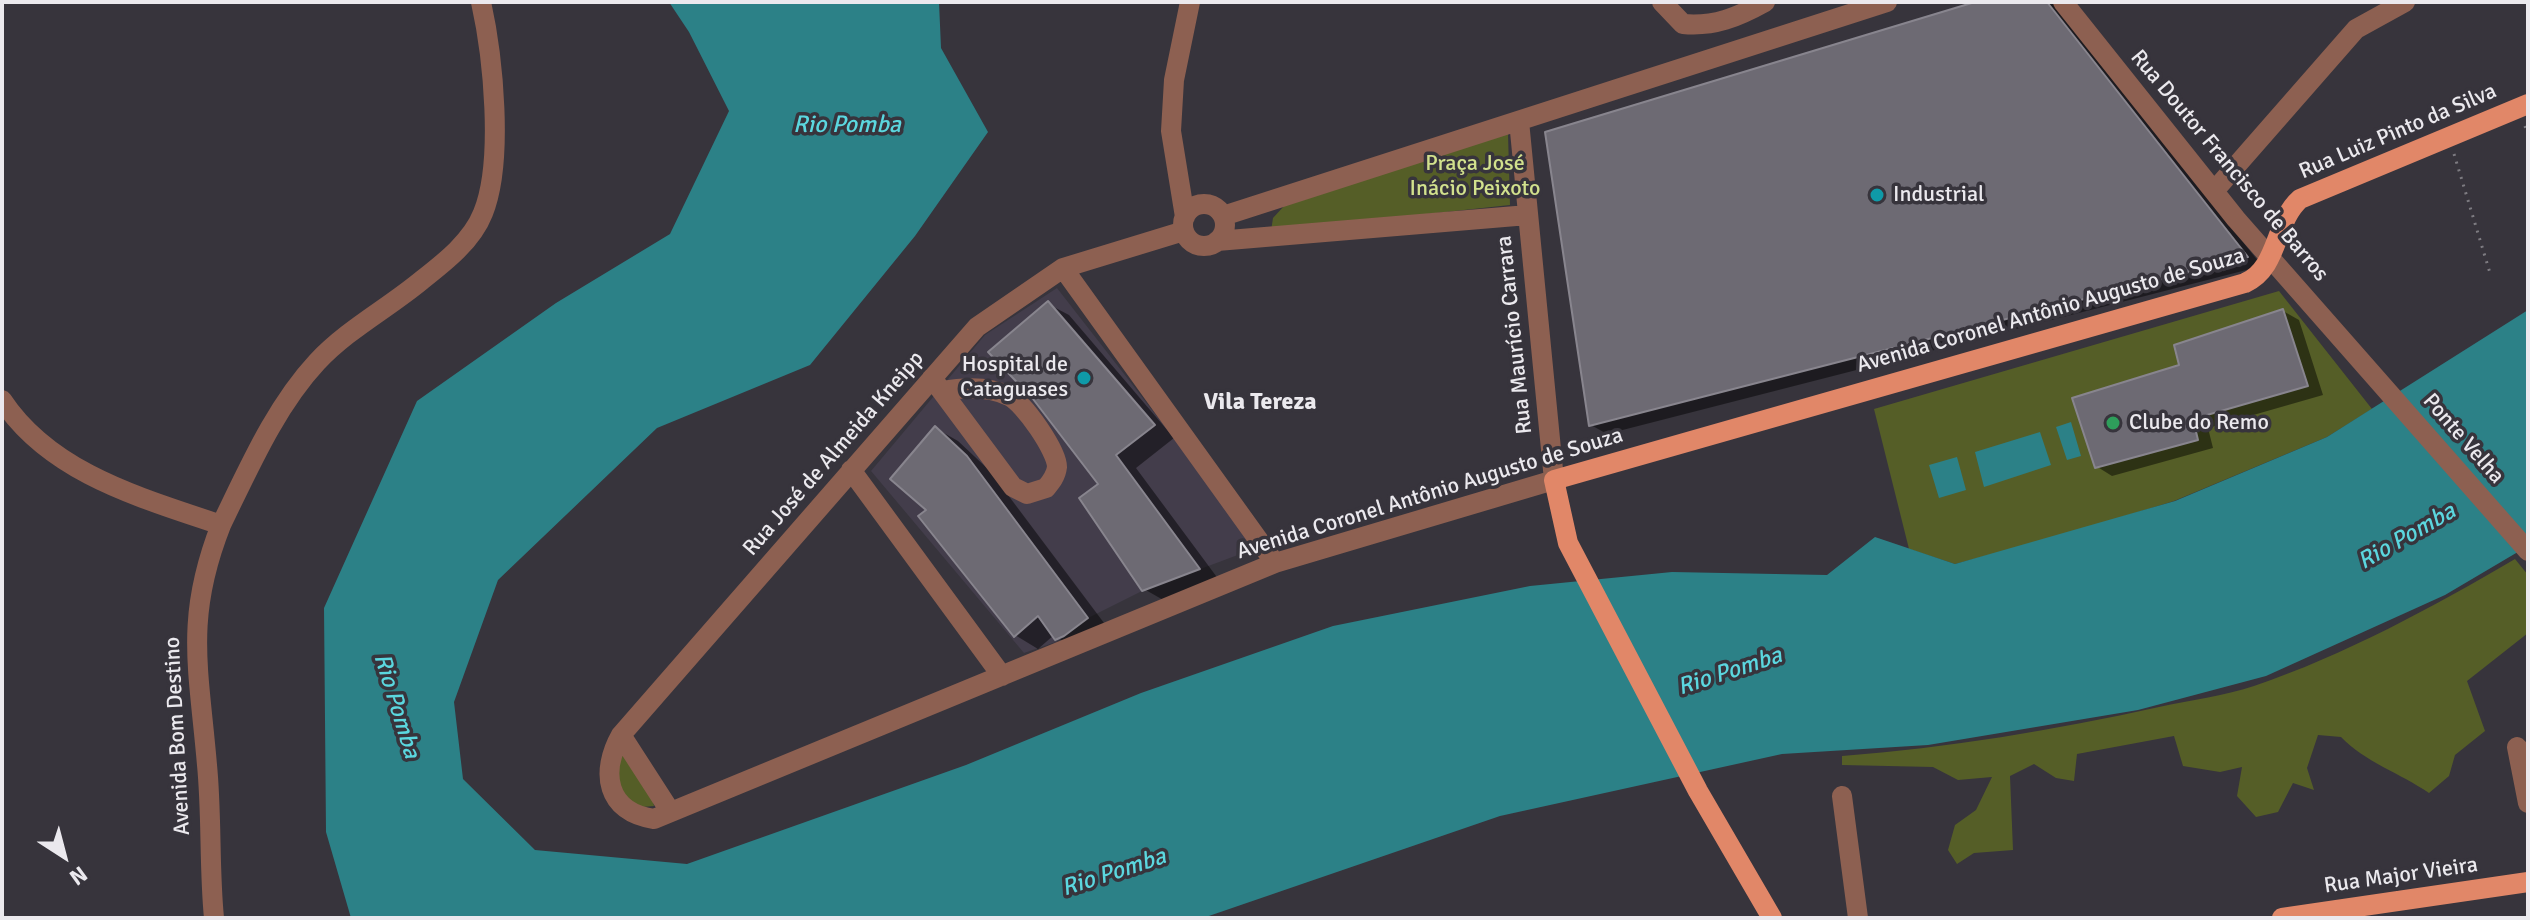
<!DOCTYPE html>
<html>
<head>
<meta charset="utf-8">
<style>
  body { margin:0 }
  #map { position:relative; width:2530px; height:920px; overflow:hidden; background:#37343c; font-family:Signika,sans-serif }
  canvas { display:block }
  .frame { position:absolute; inset:0; border:4px solid #ebe9ee; pointer-events:none }
  .north { position:absolute; left:24px; top:816px; width:80px; height:80px; -webkit-text-stroke:6px #37343c; paint-order:stroke; rotate:144deg; font-size:22px; font-weight:700; line-height:32px; text-align:center; color:#ebe9ee }
  .north::after { content:''; display:block; margin:auto; width:28px; height:36px; background:#ebe9ee; clip-path:polygon(50% 0,100% 100%,50% 72%,0 100%) }
</style>
</head>
<body>
<div id="map">
<canvas width="2530" height="920"></canvas>
<div class="frame"></div>
<div class="north">N</div>
</div>
<script>
const g = document.querySelector('canvas').getContext('2d');
g.lineJoin = 'round';
function fill(path, color) {
  g.fillStyle = color;
  g.fill(path, 'evenodd');
}
function strokePath(path, color, width, dash) {
  g.strokeStyle = color;
  g.lineWidth = width;
  g.lineCap = dash ? 'butt' : 'round';
  g.setLineDash(dash || []);
  g.stroke(path);
}
function drawText(font, color, halo, rows, align = 'center') {
  g.font = font + ' Signika,sans-serif';
  g.lineWidth = 7;
  g.setLineDash([]);
  g.textBaseline = 'middle';
  g.strokeStyle = halo;
  g.fillStyle = color;
  for (const [text, x, y, turn = 0] of rows) {
    g.save();
    g.translate(x, y);
    g.rotate((+turn || 0) * Math.PI / 180);
    g.textAlign = isNaN(turn) ? turn : align;
    if (halo) g.strokeText(text, 0, 0);
    g.fillText(text, 0, 0);
    g.restore();
  }
}
const built = new Path2D(`
  M1057,288L1259,547L1142,591L1088,618L1056,642L1024,653L871,471L985,335Z`);
const green = new Path2D(`
  M1508,133L1510,205L1271,231L1273,218L1284,206Z
  M2279,291L2372,409L2327,437L2174,501L2054,538L1955,564L1909,549L1874,409Z
  M2515,559L2528,575V633L2467,681L2485,731L2455,755L2449,776L2429,793C2400,773 2365,762 2341,737L2318,735L2307,768L2314,790L2293,783L2278,812L2256,817L2237,796L2242,767L2220,772L2183,766L2174,736L2077,754L2074,781L2056,778L2034,764L2010,776L2013,850L1974,853L1957,864L1948,850L1955,825L1976,810L1992,777L1958,780L1933,767L1842,765V756C1948,748 2054,730 2159,707C2190,700 2224,696 2254,686C2345,655 2433,607 2515,559Z
  M623,744L650,790L654,806L630,808L610,768Z`);
const water = new Path2D(`
  M669,2H939L941,48L988,132L915,236L810,365L657,428L498,580L454,702L463,779L535,850L687,864L966,765L1141,693L1333,626L1530,586L1672,572L1827,575L1875,537L1955,564L2175,501L2327,437L2528,310V546L2445,595L2266,676L2138,710L1928,745L1782,754L1500,816L1203,918H351L326,832L324,608L417,401L556,303L670,234L729,111L689,32Z
  M2071,422L2081,456L2067,460L2056,427Z
  M2040,432L2051,465L1984,487L1975,452Z
  M1957,457L1966,490L1939,498L1929,465Z`);
const shadow = new Path2D(`
  M1982,2H2053L2262,266L1607,434L1591,425Z
  M1048,304L1069,315L1174,438L1136,468L1219,580L1165,601L1144,589L1101,484Z
  M2283,311L2299,320L2323,395L2208,428L2213,448L2112,476L2096,466L2182,366Z
  M935,428L958,441L990,471L1110,631L1079,652L1054,635L1038,649L1015,635L929,511Z`);
const building = new Path2D(`
  M1975,2H2047L2248,257L1589,426L1545,132Z
  M1048,301L1155,425L1116,455L1200,569L1142,591L1079,498L1098,484L1033,399L988,352Z
  M2283,309L2308,386L2193,419L2198,440L2095,468L2072,398L2179,365L2174,345Z
  M935,426L967,456L1088,618L1064,636L1055,640L1038,616L1014,637L918,516L926,510L890,479Z`);
const path = new Path2D(`
  M2525,126L2528,136
  M2454,154L2490,273`);
const minor = new Path2D(`
  M1662,2L1683,24C1714,27 1738,17 1765,2
  M2063,2L2236,219L2528,551
  M2215,190L2356,29L2405,2
  M1183 225a21 21 0 1 1 42 0a21 21 0 1 1-42 0Z
  M1223,216L1887,2
  M1185,217L1171,131L1174,80L1190,2
  M1184,231L1063,268L977,327L621,735C600,772 606,812 654,819L1275,563L1554,480L1519,121
  M1217,241L1528,215
  M1063,268L1275,563
  M932,378L1013,487L1027,494L1046,488C1051,482 1056,476 1057,467C1057,451 1024,403 1009,396C989,386 964,387 942,391
  M2,400C51,474 142,498 221,525C184,619 199,669 207,765C212,816 209,867 214,918
  M851,470L1002,676
  M221,525C248,470 275,407 317,362C348,329 387,309 422,280C445,262 472,241 483,213C504,161 493,56 481,2
  M621,735L670,811
  M2517,747L2528,803
  M1842,796L1858,918`);
const major = new Path2D(`
  M1772,918L1698,791L1568,543L1554,480L2245,283C2279,268 2274,222 2300,199L2528,104
  M2282,918L2528,882`);
const markers = [
  [1877,195,8,"#0f9aa8"],
  [1084,378,8,"#0f9aa8"],
  [2113,423,8,"#2e9e5b"]
];
const streetNames = [
  ["Rua Luiz Pinto da Silva",2398,132,-23],
  ["Rua Doutor Francisco de Barros",2229,166,50],
  ["Avenida Coronel Antônio Augusto de Souza",2051,311,-16],
  ["Rua Maurício Carrara",1515,335,-96],
  ["Ponte Velha",2463,439,49],
  ["Rua José de Almeida Kneipp",834,454,-49],
  ["Avenida Coronel Antônio Augusto de Souza",1430,494,-17],
  ["Avenida Bom Destino",178,736,-93],
  ["Rua Major Vieira",2401,876,-8]
];
const parkNames = [
  ["Praça José",1475,164],
  ["Inácio Peixoto",1475,189]
];
const poiNames = [
  ["Industrial",1893,195],
  ["Hospital de",1068,365,"right"],
  ["Cataguases",1068,390,"right"],
  ["Clube do Remo",2129,423]
];
const waterNames = [
  ["Rio Pomba",847,126],
  ["Rio Pomba",2407,537,-30],
  ["Rio Pomba",1730,672,-18],
  ["Rio Pomba",396,706,73],
  ["Rio Pomba",1114,873,-18]
];
const neighbourhoodNames = [
  ["Vila Tereza",1260,403]
];
fill(built, '#433d4b');
fill(green, '#555e27');
fill(water, '#2c8187');
fill(shadow, '#0007');
fill(building, '#6d6a73');
strokePath(building, '#88858e', 2);
strokePath(path, '#7d7b81', 3, [2, 6]);
strokePath(minor, '#8d6051', 20);
strokePath(major, '#e18768', 20);
for (const [x, y, r, color] of markers) {
  const dot = new Path2D();
  dot.arc(x, y, r, 0, 2 * Math.PI);
  g.fillStyle = color;
  g.fill(dot);
  strokePath(dot, '#37343c', 3);
}
drawText('22px', '#ebe9ee', '#37343c', streetNames);
drawText('22px', '#d2e18d', '#37343c', parkNames);
drawText('22px', '#ebe9ee', '#37343c', poiNames, 'left');
drawText('italic 24px', '#5bd7df', '#37343c', waterNames);
drawText('bold 24px', '#ebe9ee', '#37343c', neighbourhoodNames);
</script>
</body>
</html>
